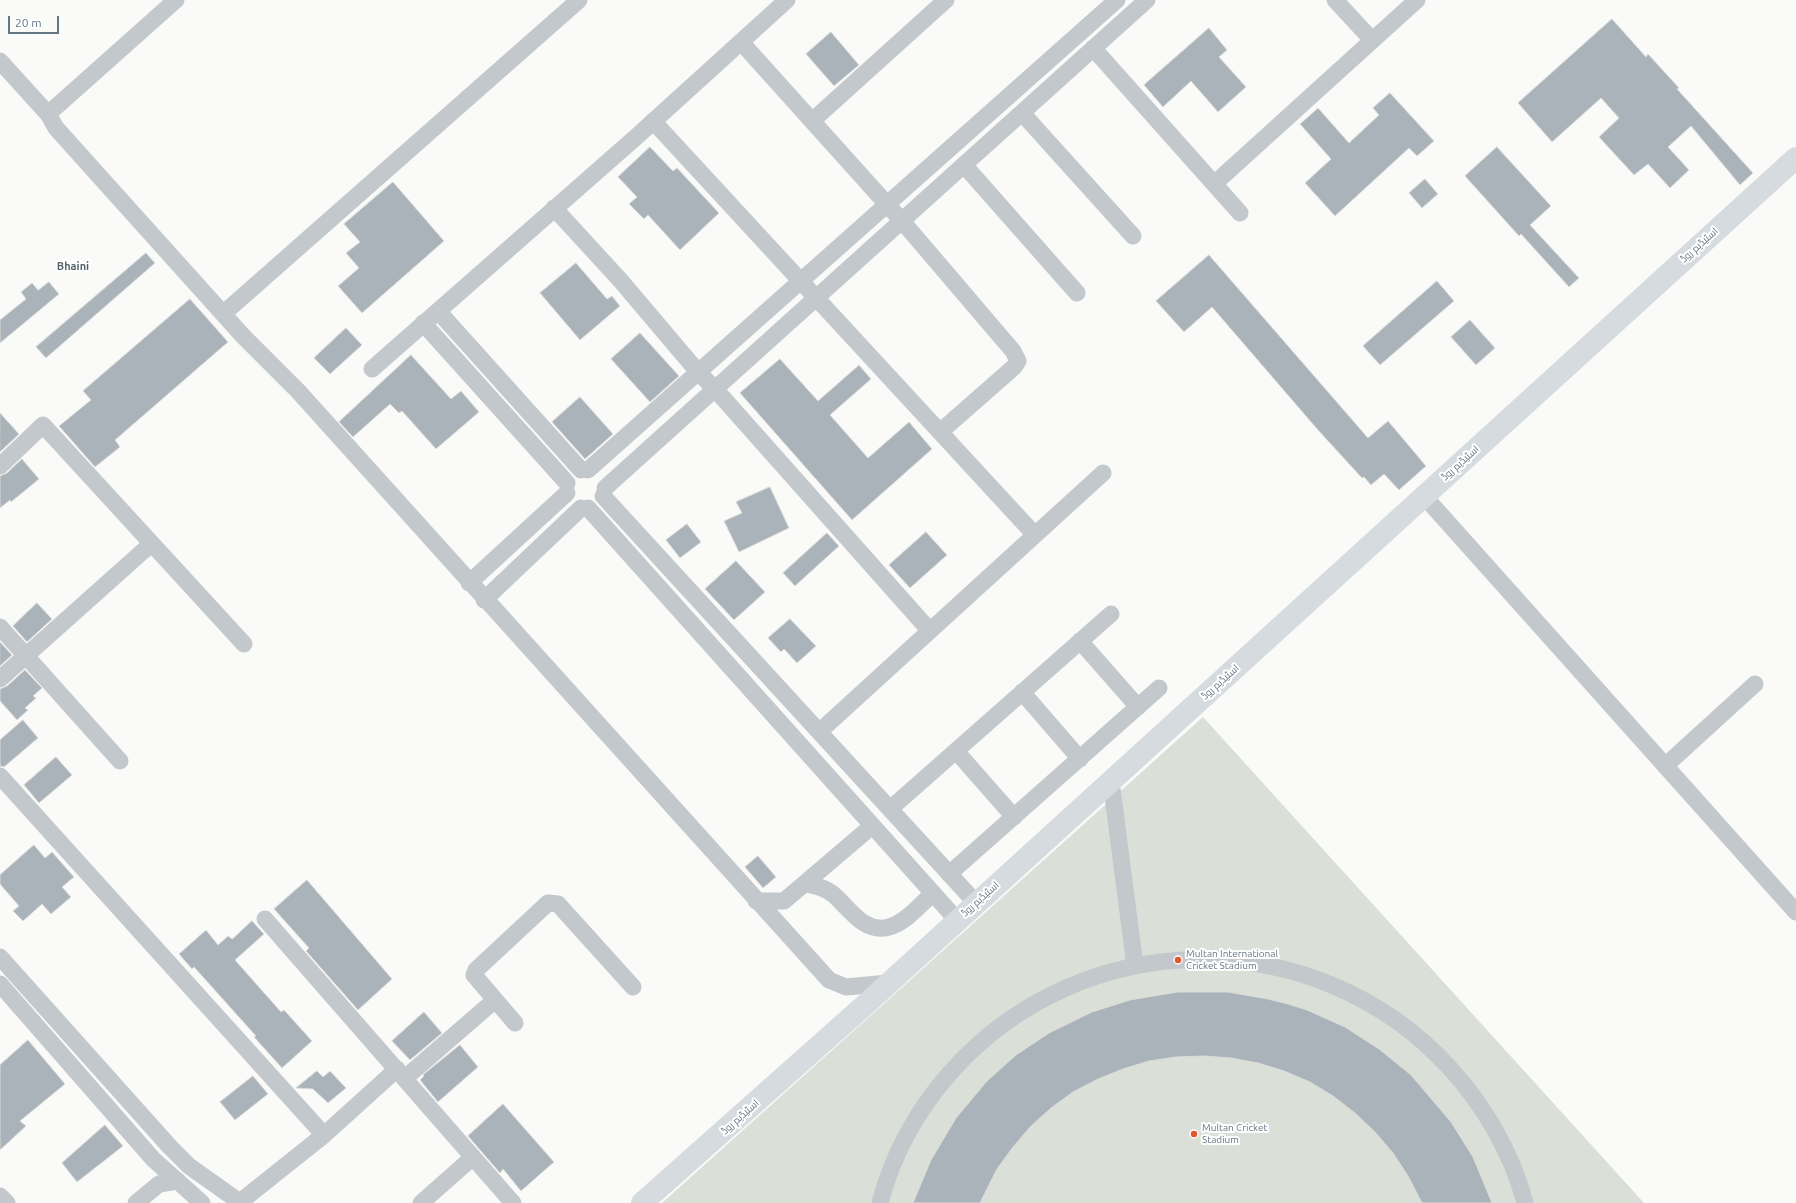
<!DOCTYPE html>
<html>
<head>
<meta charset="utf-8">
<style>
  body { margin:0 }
  #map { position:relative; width:1796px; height:1203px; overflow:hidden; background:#fafaf8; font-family:Ubuntu,sans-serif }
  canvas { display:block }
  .scale { position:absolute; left:8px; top:16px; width:51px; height:18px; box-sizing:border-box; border:2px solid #657683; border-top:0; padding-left:5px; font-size:12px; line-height:14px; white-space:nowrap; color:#657683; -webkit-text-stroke:3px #fff; paint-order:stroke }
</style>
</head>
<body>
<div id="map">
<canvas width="1796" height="1203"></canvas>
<div class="scale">20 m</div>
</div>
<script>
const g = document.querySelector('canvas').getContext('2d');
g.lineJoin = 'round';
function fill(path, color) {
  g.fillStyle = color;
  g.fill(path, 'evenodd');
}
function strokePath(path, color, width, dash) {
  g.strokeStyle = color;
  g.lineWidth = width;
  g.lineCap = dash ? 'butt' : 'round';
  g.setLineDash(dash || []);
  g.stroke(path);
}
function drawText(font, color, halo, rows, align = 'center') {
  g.font = font + ' Ubuntu,Cairo,sans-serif';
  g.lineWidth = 4;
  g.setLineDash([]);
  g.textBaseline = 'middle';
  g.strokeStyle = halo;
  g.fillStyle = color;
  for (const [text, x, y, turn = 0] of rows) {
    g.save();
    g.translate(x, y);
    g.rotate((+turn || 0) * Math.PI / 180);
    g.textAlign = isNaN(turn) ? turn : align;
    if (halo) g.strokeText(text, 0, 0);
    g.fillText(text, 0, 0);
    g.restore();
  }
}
const green = new Path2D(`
  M1203,717L1644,1203H662Z`);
const building = new Path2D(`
  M1612,19L1646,57L1648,54L1679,88L1677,89L1753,173L1740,185L1691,126L1668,147L1689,170L1670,188L1648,164L1634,175L1599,137L1619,118L1601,98L1552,142L1518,103Z
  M1209,28L1227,50L1219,57L1246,87L1218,112L1191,81L1163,107L1144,85Z
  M831,32L859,65L834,86L806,54Z
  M1390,93L1434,141L1417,156L1409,148L1335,216L1305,183L1331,159L1300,124L1318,108L1349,143L1379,115L1373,108Z
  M650,147L673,171L677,168L719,213L680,250L648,215L644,219L629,204L637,197L618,177Z
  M1497,147L1551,206L1530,225L1579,278L1569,287L1521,234L1519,236L1465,176Z
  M1425,179L1438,194L1422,208L1409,193Z
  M393,182L444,241L362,313L338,286L359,268L346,253L360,242L344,224Z
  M146,253L155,263L46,358L36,347Z
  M1209,255L1368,438L1388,421L1426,466L1399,490L1384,474L1371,485L1364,477L1362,478L1318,430L1212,307L1184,332L1156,301Z
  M576,263L607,299L612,296L620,306L580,340L540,293Z
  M1437,281L1454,301L1380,365L1363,346Z
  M49,282L59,294L0,343V320L26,299L21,292L32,283L38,290Z
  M190,299L228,342L115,440L120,447L95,467L59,426L91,400L83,391Z
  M1470,320L1495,348L1476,365L1451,337Z
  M346,328L362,345L330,374L314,358Z
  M640,333L679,376L650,402L611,359Z
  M411,355L451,399L461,391L479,412L436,449L402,411L399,413L390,404L353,437L339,422Z
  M780,359L818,401L859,365L871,379L830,415L868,458L909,422L932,449L852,520L740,393Z
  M580,397L613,434L585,459L552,422Z
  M0,413L19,434L0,452Z
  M22,459L39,479L11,502L10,500L0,508V476L7,473Z
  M770,487L789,528L739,552L724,521L742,513L736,502Z
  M687,524L701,542L680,558L666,540Z
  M926,532L947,555L910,588L889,565Z
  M827,533L839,546L795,586L783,573Z
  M736,561L765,592L734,620L705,589Z
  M37,603L52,619L27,642L13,626Z
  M790,619L816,646L797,663L784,649L781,652L768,638Z
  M0,642L12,655L0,666Z
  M25,670L42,688L33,696L36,698L25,708L28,710L17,720L0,701V689L7,686Z
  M23,720L38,738L4,767L0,766V740Z
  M56,757L72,775L39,803L24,785Z
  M34,845L45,858L52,852L74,877L62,887L71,897L51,914L42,904L23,921L13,911L19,906L0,884V875Z
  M758,856L776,877L763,888L745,867Z
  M307,880L392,979L358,1010L306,951L309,948L274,909Z
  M252,921L264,934L235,960L281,1012L284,1010L312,1041L282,1068L254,1037L256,1036L194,967L192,969L179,954L206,930L218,945L228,936L232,939Z
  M1178,992H1228L1268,999L1288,1004L1307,1010L1345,1027L1379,1049L1411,1075L1451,1122L1473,1157L1492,1203H1422L1408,1176L1393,1153L1375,1132L1355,1113L1333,1096L1310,1082L1284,1071L1258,1063L1231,1058L1204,1056L1176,1057L1149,1061L1123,1069L1098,1079L1073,1092L1051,1108L1031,1126L1013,1147L997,1169L980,1203H913L931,1160L956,1118L987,1081L1016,1055L1049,1033L1092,1012L1130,1000Z
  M424,1012L442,1033L410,1060L392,1041Z
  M28,1040L65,1084L20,1121L26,1126L0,1150V1065Z
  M460,1045L478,1067L438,1102L420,1080L424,1076L423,1075Z
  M317,1071L323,1077L330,1071L346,1088L328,1103L313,1089L296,1088Z
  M253,1076L268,1094L235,1120L220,1102Z
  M503,1104L554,1162L521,1191L503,1169L500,1173L468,1136Z
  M105,1125L123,1146L77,1182L62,1163Z`);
const minor = new Path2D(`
  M1335,0L1372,40
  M741,42L902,221L1013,351L1018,361L1014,367L940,432
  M1093,48L1240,213
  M0,61L48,114L56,128L243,336L298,391L829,980L846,987L888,983
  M1022,113L1133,236
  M48,114L176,0
  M653,121L1035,535
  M812,121L946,0
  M964,165L1077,293
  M1214,184L1417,0
  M554,208L621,281L698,372L715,389L930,631
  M438,311L581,470
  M224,313L579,0
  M423,323L567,483
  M372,369L635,138L787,0
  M0,466L43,425L244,644
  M588,470L1117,0
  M605,488L1147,0
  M603,496L976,903
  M1424,496L1796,912
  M588,508L957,920
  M469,583L567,493
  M484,600L581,508
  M0,627L120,761
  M1080,641L1138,707
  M0,679L151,544
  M1022,692L1080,759
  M819,732L1103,473
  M956,751L1014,817
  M1665,766L1755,684
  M0,776L324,1135
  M1111,781L1135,966
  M890,809L1111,614
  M949,874L1159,688
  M806,884C816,886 826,888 834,895C850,909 864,934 889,927C905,923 920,905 932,894
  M756,901H784L872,826
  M265,919L513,1203
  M0,957L170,1147L189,1166L241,1203
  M0,984L153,1159L202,1203
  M515,1023L474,975L476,970L548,903L558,904L633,987
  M405,1078L495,1000
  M0,1196L7,1203
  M240,1202L324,1135L397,1069
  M136,1203L159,1184L178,1181
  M421,1203L473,1157
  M880,1203C892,1156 917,1110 950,1073C1081,924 1314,921 1449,1067C1484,1105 1512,1153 1525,1203`);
const major = new Path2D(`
  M642,1203L866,1004L1796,158`);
const markers = [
  [1178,960,4,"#e4572e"],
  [1194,1134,4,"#e4572e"]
];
const streetNames = [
  ["اسٹیڈیم روڈ",1699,245,-42],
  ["اسٹیڈیم روڈ",1460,463,-42],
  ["اسٹیڈیم روڈ",1220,682,-42],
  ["اسٹیڈیم روڈ",980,899,-42],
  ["اسٹیڈیم روڈ",740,1117,-42]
];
const poiNames = [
  ["Multan International",1186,954],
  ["Cricket Stadium",1186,966],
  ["Multan Cricket",1202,1128],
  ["Stadium",1202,1140]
];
const neighbourhoodNames = [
  ["Bhaini",73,266]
];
fill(green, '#dadfd7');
fill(building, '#aab3b9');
strokePath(building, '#dcdcda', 1);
strokePath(minor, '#c3c8cc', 17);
strokePath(major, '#d6dbdf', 22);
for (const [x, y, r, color] of markers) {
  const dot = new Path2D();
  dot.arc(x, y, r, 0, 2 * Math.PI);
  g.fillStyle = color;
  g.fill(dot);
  strokePath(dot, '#fff', 1.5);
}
drawText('10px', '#657683', '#fff', streetNames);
drawText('10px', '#657683', '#fff', poiNames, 'left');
drawText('bold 11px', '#57646e', '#fff', neighbourhoodNames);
</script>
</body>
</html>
